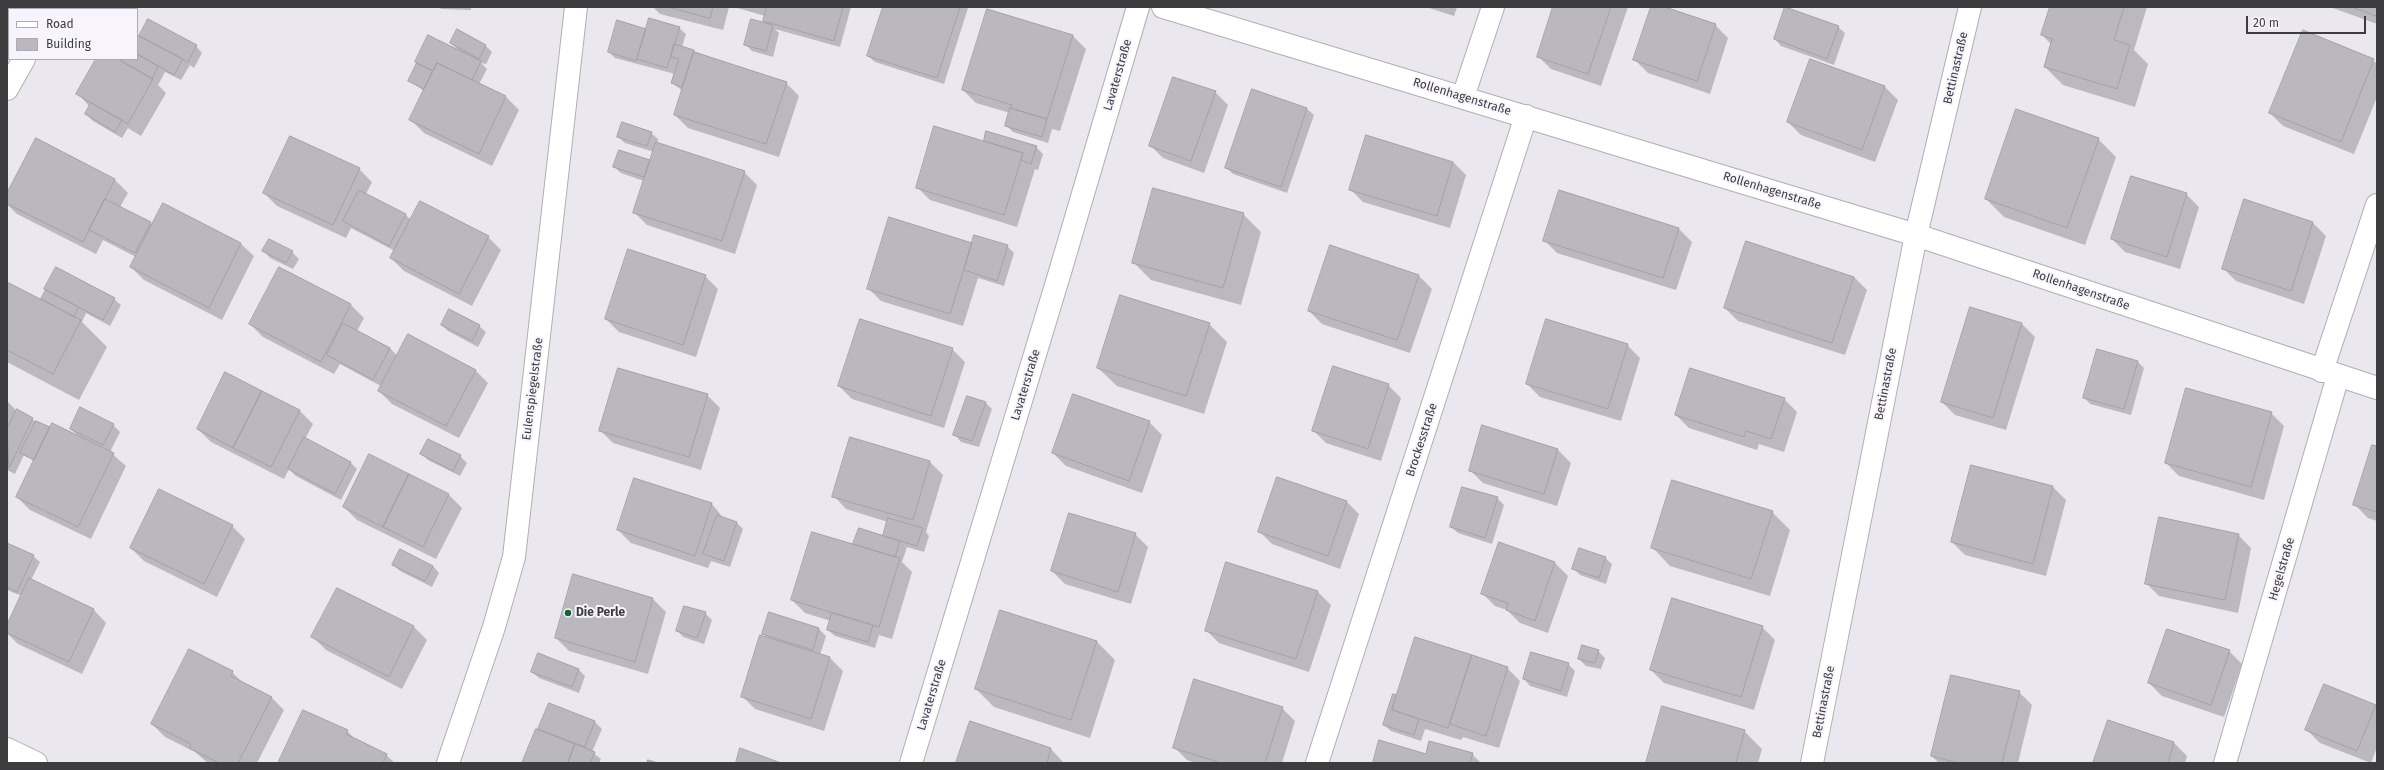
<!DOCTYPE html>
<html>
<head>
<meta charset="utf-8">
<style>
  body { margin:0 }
  #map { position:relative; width:2384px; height:770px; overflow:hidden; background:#eae7ef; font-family:"Fira Sans",sans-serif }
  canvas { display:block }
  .frame { position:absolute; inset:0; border:8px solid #3d3c3f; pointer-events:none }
  .legend { position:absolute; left:8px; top:8px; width:130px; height:52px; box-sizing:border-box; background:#f7f4fd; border:1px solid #adaab1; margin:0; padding:5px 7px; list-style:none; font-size:12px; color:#3d3c3f }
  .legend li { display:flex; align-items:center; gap:8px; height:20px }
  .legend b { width:20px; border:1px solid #adaab1 }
  .scale { position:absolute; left:2246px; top:16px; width:120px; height:18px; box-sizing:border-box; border:2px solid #3d3c3f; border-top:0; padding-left:5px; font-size:12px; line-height:14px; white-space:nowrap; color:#3d3c3f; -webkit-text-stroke:3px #f7f4fd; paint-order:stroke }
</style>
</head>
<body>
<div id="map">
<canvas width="2384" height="770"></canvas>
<div class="frame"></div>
<ul class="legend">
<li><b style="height:5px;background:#fff"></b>Road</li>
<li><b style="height:11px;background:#bab7bf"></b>Building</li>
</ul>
<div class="scale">20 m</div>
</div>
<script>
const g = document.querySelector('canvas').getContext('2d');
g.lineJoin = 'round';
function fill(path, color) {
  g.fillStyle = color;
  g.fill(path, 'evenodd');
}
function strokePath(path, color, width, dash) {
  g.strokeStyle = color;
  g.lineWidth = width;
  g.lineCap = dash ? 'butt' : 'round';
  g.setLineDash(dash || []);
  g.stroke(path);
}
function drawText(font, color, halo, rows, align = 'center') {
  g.font = font + ' "Fira Sans",sans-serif';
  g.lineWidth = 4;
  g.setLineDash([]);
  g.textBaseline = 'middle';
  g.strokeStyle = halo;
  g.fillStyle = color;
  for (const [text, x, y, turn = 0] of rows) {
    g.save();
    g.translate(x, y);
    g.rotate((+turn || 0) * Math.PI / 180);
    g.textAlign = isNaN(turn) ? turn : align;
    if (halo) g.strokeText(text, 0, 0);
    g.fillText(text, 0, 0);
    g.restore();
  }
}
const shadow = new Path2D(`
  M439,7H471V10L441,9Z
  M653,7H729L723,30L660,14Z
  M734,7H851L840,47L775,29L779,33L773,57L752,51L745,44L768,25L764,21L765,16Z
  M884,7L968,8L944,84L875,62L868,56Z
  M1426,7H1457L1454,16Z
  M1554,7H1628L1601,86L1551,69L1538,56Z
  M1652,7H1662L1715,25L1728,38L1710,94L1648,73L1635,60Z
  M2051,7H2147L2134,50L2148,64L2135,107L2063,85L2045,67L2052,45L2042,35Z
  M2330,7H2377V24Z
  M148,21L196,46L202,53L194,68L190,65L181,80L165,72L158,85L166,93L141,136L128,128L122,138L93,121L86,114L90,107L78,94L97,59H137V36L139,37Z
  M1838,27L1845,33L1834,65L1781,46L1775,39Z
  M679,28L686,34L682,47L786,83L799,96L779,157L688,128L675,115L683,91L672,83L675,74L615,58L609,52L647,31Z
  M2304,31L2377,63V97L2354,154L2283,126L2270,113Z
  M429,36L458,50L451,43L485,45L492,52L486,64L481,63L487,69L479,84L506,97L519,110L492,166L424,133L411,120L424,91L409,80Z
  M1073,36L1086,49L1060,131L1052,129L1048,143L1013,132L1006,125L1010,113L976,103L963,90Z
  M1811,60L1885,87L1898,100L1875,162L1801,135L1788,122Z
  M1253,90L1307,109L1314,115L1287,193L1233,174L1226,167Z
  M1215,92L1228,105L1204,173L1163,158L1150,145Z
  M651,133L658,139L657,144L744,172L757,185L735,254L647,225L634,212L644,181L621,173L614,167L651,162L654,152L625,143L618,137Z
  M36,139L115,180L128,193L120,207L153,225L164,204L241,244L254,256L222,320L144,280L131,267L136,257L103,240L96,254L17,214L7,204V196Z
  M2098,139L2116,157L2085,245L2004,217L1986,199Z
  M985,141L1036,147L1043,154L1038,170L1035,169L1017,227L930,200L917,187L987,143Z
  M1453,162L1466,175L1450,228L1363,202L1350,189Z
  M359,169L372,182L366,194L406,215L411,220L488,237L501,250L472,306L404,271L391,258L395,251L351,228L346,238L277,206L264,193Z
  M1560,191L1679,229L1692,242L1676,290L1557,253L1544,240Z
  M2186,194L2199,207L2180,269L2125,252L2112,239Z
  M2245,201L2313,223L2326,236L2304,304L2236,281L2223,268Z
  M1243,214L1261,232L1241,305L1151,280L1133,262Z
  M973,244L1007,246L1014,253L1004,286L978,278L963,326L881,301L868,288Z
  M1330,247L1419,276L1432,289L1410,353L1322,324L1309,311Z
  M264,251L292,252L299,259L293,269L270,258Z
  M280,268L351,305L364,318L357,331L390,348L397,356L475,370L488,383L459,438L392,404L379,391L381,386L340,364L334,374L263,337L250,324Z
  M705,276L718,289L696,357L619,332L606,319Z
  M1854,277L1867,290L1845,355L1738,321L1725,308Z
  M7,283L46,303L42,299H114L121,305L110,326L86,313L82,322L107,347L79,400L7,362Z
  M1209,324L1227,342L1204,414L1117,386L1098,368Z
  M2022,324L2035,337L2006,430L1955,415L1942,402Z
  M442,325L479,326L486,332L478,347L448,331Z
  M1627,345L1640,358L1621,421L1540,397L1527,384Z
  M952,349L965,362L944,428L852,399L839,386Z
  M2098,350L2138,362L2144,368L2131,415L2090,404L2084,397Z
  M226,374L300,411L313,424L305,439L351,463L357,469L341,500L296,476L289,469L284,479L211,442L198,429Z
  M1388,385L1401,398L1381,461L1326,443L1313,430Z
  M707,395L720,408L701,470L613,443L600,430Z
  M1784,399L1797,412L1784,452L1759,444L1757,450L1689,428L1676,415Z
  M7,401L17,411L50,429L78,436L71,429L113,425L120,432L110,452L126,466L91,539L30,510L17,497L34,462L24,455L15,474L7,470ZM28,455L39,461L38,463L28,458Z
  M985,402L992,409L979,447L961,442L955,435Z
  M2271,413L2284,426L2264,500L2179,476L2166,463Z
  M1149,422L1162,435L1142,493L1066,466L1053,453Z
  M1483,427L1558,450L1571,463L1557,506L1483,483L1470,470Z
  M851,439L930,462L943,475L926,532L929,536L924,552L907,547L902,562L912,572L892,639L879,635L875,648L835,636L828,630L831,621L805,613L792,600L857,547L854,544L884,537L888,522L846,509L834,496Z
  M2377,447V521L2368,518L2355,505Z
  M422,454L460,456L467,463L460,476L428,460Z
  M370,455L449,495L462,508L436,559L357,520L344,507Z
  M1972,466L2053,487L2066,500L2046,576L1965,555L1952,542Z
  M1497,498L1504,505L1492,544L1458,533L1451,527Z
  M1346,501L1359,514L1340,569L1272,544L1259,531Z
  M712,504L724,519L737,523L743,529L730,567L711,561L708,568L631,543L618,530Z
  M1772,512L1790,530L1770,596L1670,566L1652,547Z
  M232,526L245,539L217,597L144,561L131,548Z
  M1135,534L1148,547L1131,604L1065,584L1052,571Z
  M2238,535L2251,548L2238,613L2159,596L2146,583Z
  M7,544L33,556L40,562L31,580L94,610L106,623L82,674L18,644L7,633V628L22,596L7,590Z
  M401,550L433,566L439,573L432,587L400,571L394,565Z
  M1605,558L1612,564L1606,584L1580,575L1574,569Z
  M1555,563L1568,576L1548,633L1520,623L1507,610L1495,606L1482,593Z
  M574,576L653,599L666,612L648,674L569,651L556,638Z
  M337,589L414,627L427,640L402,689L326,650L313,637Z
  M1318,592L1331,605L1309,672L1219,643L1206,630Z
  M705,613L712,620L704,644L683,637L677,630Z
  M770,613L819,629L826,636L820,655L830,658L843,671L824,731L755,709L742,696L769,639L764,634Z
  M1762,627L1775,640L1754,710L1664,683L1651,670Z
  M1416,638L1507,668L1520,681L1499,748L1463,737L1461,740L1425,729L1421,741L1391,731L1384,725L1396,696L1397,697Z
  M1097,642L1115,660L1090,738L994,707L976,689Z
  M1598,651L1605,658L1601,669L1586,666L1579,659Z
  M2229,651L2242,664L2224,717L2162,696L2149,683Z
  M539,654L579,670L585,676L579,693L539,678L532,672Z
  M1568,664L1575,671L1567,697L1530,686L1524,679Z
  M232,672L244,684L271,697L284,710L257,763H208L195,752L165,737L152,724Z
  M2325,685L2377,707V747L2371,763L2320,743L2307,730Z
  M2019,692L2032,705L2018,763H1939L1932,756Z
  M549,704L595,722L602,729L592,752L601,759L599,763H523L543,733L539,729Z
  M1282,708L1295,721L1282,763H1195L1187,760L1174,747Z
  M2109,721L2174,743L2187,756L2185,763H2094Z
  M970,722L1051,749L1064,763H957Z
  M347,731L356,740L386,755L395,763H279Z
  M1744,731L1762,749L1758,763H1647Z
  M1472,754L1481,763H1373L1427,755Z`);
const building = new Path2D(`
  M668,7H713L710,18Z
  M767,7H843L834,41L763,21Z
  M883,7H960L937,78L867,56Z
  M1553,7H1611L1588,74L1537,57Z
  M1651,7H1665L1716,24L1697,81L1633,60Z
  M1785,7L1839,26L1827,59L1774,39Z
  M2050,7H2124L2114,40L2130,45L2117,89L2044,67L2052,39L2041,35Z
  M2352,7H2377V16Z
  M987,9L1073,35L1047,119L1010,108L1012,105L962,90Z
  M649,18L680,27L667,68L637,59Z
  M148,19L197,45L188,62L139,36Z
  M751,19L773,25L766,51L744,45Z
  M617,20L646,29L636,61L608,52Z
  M457,29L486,45L479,59L450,43Z
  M2303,30L2374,59L2341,142L2269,113Z
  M137,35L183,59L174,75L137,54Z
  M428,35L481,61L472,80L437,63L433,71L415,62Z
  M674,44L694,50L682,87L671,83L679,59L671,57Z
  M694,52L787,82L766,144L674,115Z
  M137,54L158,66L152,79L118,59H137Z
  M96,59H118L153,79L128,124L76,94Z
  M1810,59L1885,86L1862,150L1787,122Z
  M417,63L433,71L424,89L408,81Z
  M437,63L506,96L479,154L409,120Z
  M1173,77L1216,91L1191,161L1149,146Z
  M1252,89L1307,108L1281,187L1225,168Z
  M91,103L122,120L115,132L85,114Z
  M1010,108L1047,119L1042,137L1005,126Z
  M2016,109L2099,138L2067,228L1985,199Z
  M622,122L652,132L647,146L617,137Z
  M934,126L1023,153L1004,215L916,188Z
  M986,131L1037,146L1031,164L1021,160L1023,153L984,141Z
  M1366,135L1453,162L1437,216L1349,190Z
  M290,136L360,168L333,225L263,193Z
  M36,138L115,179L83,242L7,204V193Z
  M656,142L745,171L722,241L633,213Z
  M619,150L650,160L644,177L613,167Z
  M2131,176L2187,193L2167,257L2111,239Z
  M1153,188L1244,213L1223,288L1132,263Z
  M359,190L406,214L389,246L343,221Z
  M1559,190L1679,228L1663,278L1543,241Z
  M105,199L151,222L135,253L89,230Z
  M2244,199L2313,222L2291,291L2222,269Z
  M420,201L489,236L459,294L390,258Z
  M163,203L241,243L209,308L130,267Z
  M889,217L972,243L950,314L867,289Z
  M974,235L1008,245L997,281L964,270Z
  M269,239L293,251L286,263L262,251Z
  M1746,241L1854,277L1832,343L1724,308Z
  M1330,245L1419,275L1397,340L1308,311Z
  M628,249L706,275L683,345L605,319Z
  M56,267L115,298L103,320L44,289Z
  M279,267L351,304L321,362L249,324Z
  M7,282L81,320L53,374L7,350Z
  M46,290L79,307L74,317L41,299Z
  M1120,295L1210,323L1186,396L1097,368Z
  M1970,307L2022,323L1993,418L1941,402Z
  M449,309L480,325L472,341L441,325Z
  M860,319L953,348L931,416L838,386Z
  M1546,319L1628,344L1608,409L1526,384Z
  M343,323L390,348L373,380L327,355Z
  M408,334L476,370L446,426L378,391Z
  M2097,349L2138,361L2124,409L2083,398Z
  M1333,366L1389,384L1368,449L1312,431Z
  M618,368L708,394L689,457L599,431Z
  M1690,368L1785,398L1771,439L1746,431L1744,437L1675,415Z
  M225,372L262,391L233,448L197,429Z
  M2186,388L2272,412L2251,487L2165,463Z
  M262,391L300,410L271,467L233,448Z
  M1073,394L1150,421L1129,481L1052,453Z
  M967,396L986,402L972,441L953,435Z
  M80,407L114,424L103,445L70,429Z
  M17,409L33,418L9,468L7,429Z
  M36,421L50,427L34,460L20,453Z
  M52,423L114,453L78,527L16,497Z
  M1482,425L1558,449L1544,494L1469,471Z
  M304,437L351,462L335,494L288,469Z
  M850,437L930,461L913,520L832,497Z
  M428,439L461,455L453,471L420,454Z
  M2372,445L2377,446V512L2353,505Z
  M369,454L409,474L383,527L343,507Z
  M1971,465L2053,486L2033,564L1951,542Z
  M409,474L449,494L423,547L383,527Z
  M1277,477L1347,501L1328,556L1258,532Z
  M634,478L712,503L695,556L617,530Z
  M1672,480L1773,511L1751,579L1651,548Z
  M1462,487L1498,497L1485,538L1450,527Z
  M159,489L233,525L204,584L130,548Z
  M1069,513L1136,533L1118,592L1051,571Z
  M717,515L737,522L724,561L703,554Z
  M2159,517L2239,534L2225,600L2145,584Z
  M888,518L923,528L917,546L883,536Z
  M859,528L900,541L895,557L853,544Z
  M812,532L900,558L879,627L791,600Z
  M1499,542L1555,562L1535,621L1506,610L1508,603L1481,594Z
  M7,543L34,555L17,592L7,587Z
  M1579,548L1606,557L1599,578L1572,569Z
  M400,549L433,566L425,581L392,565Z
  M1226,562L1318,591L1296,659L1205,631Z
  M573,574L653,598L635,662L555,638Z
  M29,578L94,609L69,662L7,633V625Z
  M337,588L414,626L389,677L311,637Z
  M1672,598L1763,626L1741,697L1650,670Z
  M684,606L706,612L697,638L676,631Z
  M1000,610L1097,641L1071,720L975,689Z
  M769,612L819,628L813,650L762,634Z
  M832,613L873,625L868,642L827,630Z
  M2167,629L2230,650L2211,705L2148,683Z
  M760,635L830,657L811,719L741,697Z
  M1415,637L1472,655L1448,728L1392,710Z
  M1582,645L1599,650L1595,663L1578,659Z
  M189,649L233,671L231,676L272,697L238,763H219L189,748L191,744L151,724Z
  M1531,652L1569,663L1561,691L1523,679Z
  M538,653L579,669L572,687L531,672Z
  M1472,655L1508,667L1486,736L1450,724Z
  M1951,675L2020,691L2002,763H1958L1931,756Z
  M1194,679L1283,707L1265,763H1221L1173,748Z
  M2324,684L2376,705L2357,751L2305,730Z
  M1393,694L1396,695L1392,710L1419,719L1414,735L1383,725Z
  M549,703L595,721L585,747L538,729Z
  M1662,706L1745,730L1736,763H1646Z
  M303,710L348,730L346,734L387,754L383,763H278Z
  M2108,720L2174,742L2168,763H2093Z
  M970,721L1051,748L1047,763H956Z
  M536,729L575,744L568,763H522Z
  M1379,740L1426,754L1429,741L1473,753L1470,763H1373Z
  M575,744L595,752L590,763H568Z
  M740,748L781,763H736Z
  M648,760L658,763H647Z`);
const minor = new Path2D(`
  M1163,7L1916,235L2377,388
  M51,9L52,7
  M7,89L24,59
  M1463,97L1493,7
  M2322,371L2377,205
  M7,749L36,763
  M448,763L494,627L514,557L576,7
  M911,763L1060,272L1138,7
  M1317,763L1526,116
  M1812,763L1916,235L1970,7
  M2225,763L2338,376`);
const markers = [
  [568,613,4,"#0f6638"]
];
const streetNames = [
  ["Bettinastraße",1956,68,-77],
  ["Lavaterstraße",1118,75,-74],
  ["Rollenhagenstraße",1462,97,17],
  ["Rollenhagenstraße",1772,191,17],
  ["Rollenhagenstraße",2081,290,19],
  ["Bettinastraße",1886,384,-79],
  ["Lavaterstraße",1026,385,-73],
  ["Eulenspiegelstraße",533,389,-83],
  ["Brockesstraße",1422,440,-72],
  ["Hegelstraße",2282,569,-74],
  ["Lavaterstraße",932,695,-73],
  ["Bettinastraße",1824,702,-79]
];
const poiNames = [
  ["Die Perle",576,613]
];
fill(shadow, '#0003');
fill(building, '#bab7bf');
strokePath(building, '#a3a0a8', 1);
strokePath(minor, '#b0adb5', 24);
strokePath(minor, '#fff', 22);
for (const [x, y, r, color] of markers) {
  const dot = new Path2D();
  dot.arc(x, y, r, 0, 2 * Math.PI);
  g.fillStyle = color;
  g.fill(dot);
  strokePath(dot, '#f7f4fd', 1.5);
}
drawText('12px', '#3d3c3f', '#f7f4fd', streetNames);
drawText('bold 12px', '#3d3c3f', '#f7f4fd', poiNames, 'left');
</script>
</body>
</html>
